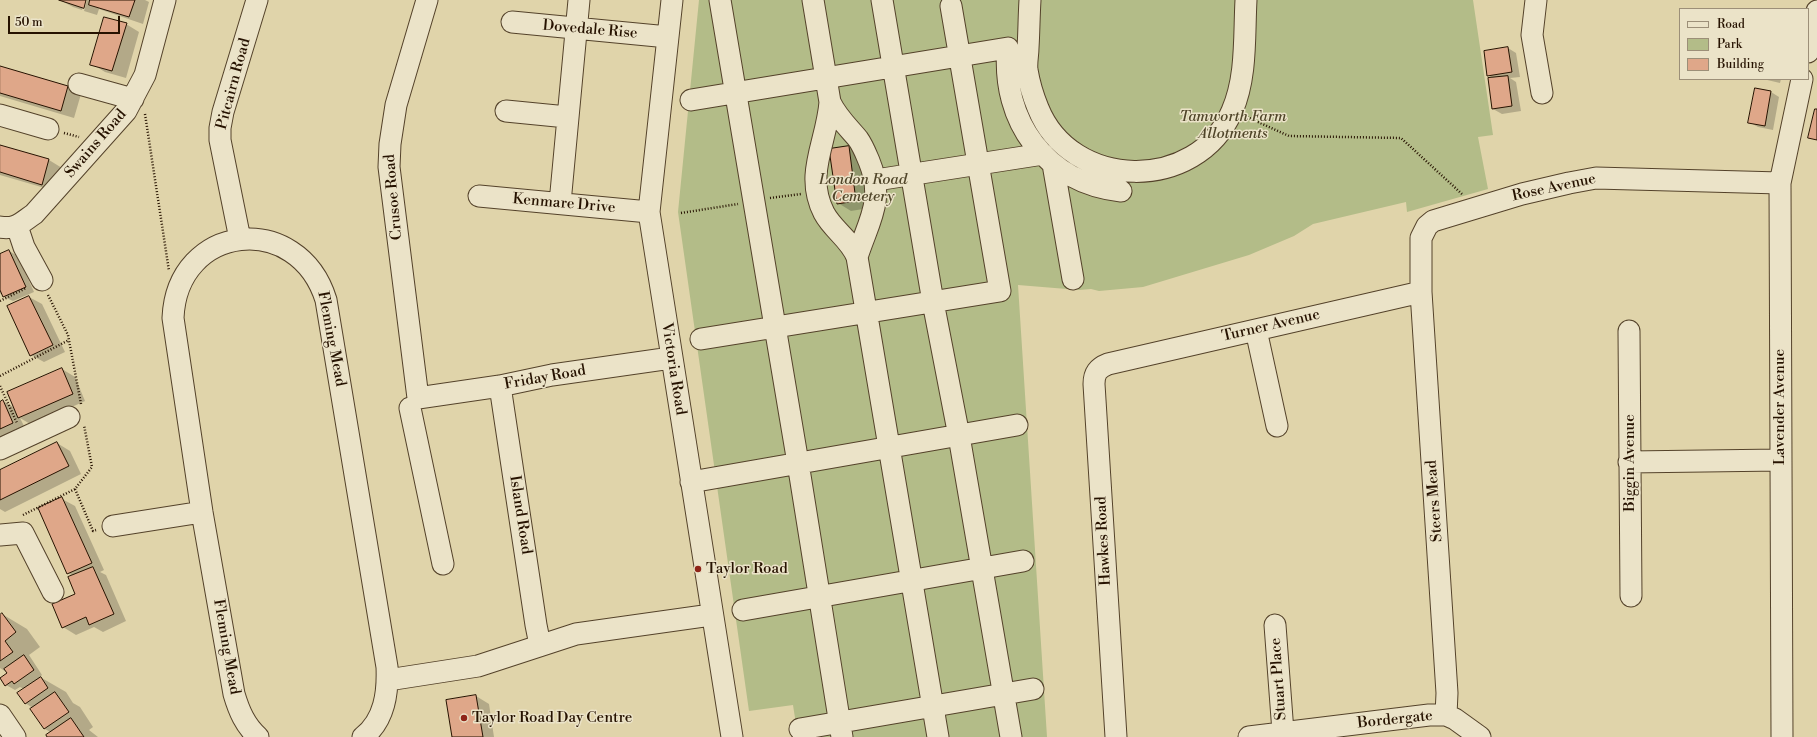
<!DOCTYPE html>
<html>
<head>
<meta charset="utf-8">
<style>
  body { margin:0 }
  #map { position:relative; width:1817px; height:737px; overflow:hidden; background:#e0d4aa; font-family:"Libre Bodoni",serif }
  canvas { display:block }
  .legend { position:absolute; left:1679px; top:8px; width:130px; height:72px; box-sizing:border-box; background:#ebe3c8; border:1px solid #9c8f78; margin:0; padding:5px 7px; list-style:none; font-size:12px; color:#261200 }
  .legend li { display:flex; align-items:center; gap:8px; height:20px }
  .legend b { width:20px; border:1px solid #9c8f78 }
  .scale { position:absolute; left:8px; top:16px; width:112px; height:18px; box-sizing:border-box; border:2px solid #261200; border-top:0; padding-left:5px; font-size:12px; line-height:14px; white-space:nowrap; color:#261200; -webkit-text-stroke:3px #ebe3c8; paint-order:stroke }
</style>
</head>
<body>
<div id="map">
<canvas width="1817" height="737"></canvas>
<ul class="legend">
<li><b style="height:5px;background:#ebe3c8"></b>Road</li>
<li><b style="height:11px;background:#b3bc88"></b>Park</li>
<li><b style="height:11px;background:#dfa789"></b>Building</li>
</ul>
<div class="scale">50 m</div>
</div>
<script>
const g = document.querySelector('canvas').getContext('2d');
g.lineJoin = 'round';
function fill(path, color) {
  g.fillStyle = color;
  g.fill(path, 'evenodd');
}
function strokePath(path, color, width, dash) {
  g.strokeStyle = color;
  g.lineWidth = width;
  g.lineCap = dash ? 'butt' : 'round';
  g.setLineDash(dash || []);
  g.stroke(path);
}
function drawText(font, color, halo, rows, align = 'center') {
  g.font = font + ' "Libre Bodoni",serif';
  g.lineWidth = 3;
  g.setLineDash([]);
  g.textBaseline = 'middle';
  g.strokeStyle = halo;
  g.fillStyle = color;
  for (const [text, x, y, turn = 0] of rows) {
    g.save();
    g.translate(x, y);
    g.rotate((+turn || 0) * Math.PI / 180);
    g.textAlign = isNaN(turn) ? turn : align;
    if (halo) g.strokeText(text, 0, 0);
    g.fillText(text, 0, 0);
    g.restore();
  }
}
const green = new Path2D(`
  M699,0H1473L1493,135L1478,137L1488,189L1407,212L1406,202L1313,224L1294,236L1249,255L1143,287L1099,291L1091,289L1079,290L1018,285L1047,737H798L793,705L749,711L678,212Z`);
const shadow = new Path2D(`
  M60,0H85L82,10L73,7Z
  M87,0H145L149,2L143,24L99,9L97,15L84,11Z
  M126,24L139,32L126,78L105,72L92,64Z
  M1508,48L1516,53L1520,77L1510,78L1516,82L1521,111L1502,114L1493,109L1494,79L1488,75Z
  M0,67L68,87L81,94L74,118L0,96Z
  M1763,79H1781L1780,83Z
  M1756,89L1771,92L1779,97L1773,130L1758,127L1749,122Z
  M0,146L49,160L62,168L55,191L0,175Z
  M848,147L861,155L869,208L851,211L838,203Z
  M9,251L18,256L34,292L13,301L4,297L2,293L0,294V255Z
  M29,297L42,304L65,352L44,362L31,355Z
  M62,369L75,377L85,401L32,425L20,418L26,430L0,442V403L3,401L15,408Z
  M57,443L70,451L81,474L5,512L0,509V471Z
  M62,499L75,506L104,570L100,572L106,575L126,621L103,632L94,627L76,635L63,627L77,594L73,576L68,573Z
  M2,614L27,629L40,647L29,655L42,675L40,677L66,692L73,703L80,707L93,727L89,730L98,737H48L52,733L45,729L33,708L25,703L24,689L20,687L15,690L6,685L8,673L0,668V616Z
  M476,696L489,704L494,737H453Z`);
const building = new Path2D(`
  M59,0H86L84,8Z
  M90,0H135L129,17L89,5Z
  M104,17L127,23L112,71L90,65Z
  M1508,47L1512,72L1487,76L1484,51Z
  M0,66L68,86L61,111L0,93Z
  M1508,76L1512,106L1492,109L1488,78Z
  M1755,88L1771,91L1765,126L1748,123Z
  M1815,109H1817V140L1808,138Z
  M0,145L49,159L42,185L0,172Z
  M849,146L856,201L837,204L829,149Z
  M9,250L26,287L3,297L0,290V254Z
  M29,296L53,345L30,356L7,306Z
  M62,368L73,394L18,418L7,392Z
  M3,400L13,423L0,429V402Z
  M57,442L69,466L0,500V470Z
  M62,497L92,563L67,574L38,508Z
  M93,567L114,614L89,625L86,617L62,628L52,604L75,594L68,577Z
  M2,613L16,632L5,641L13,652L0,661V615Z
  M24,655L34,670L14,684L12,681L5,686L0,678L7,673L4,669Z
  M41,677L48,688L25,704L17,693Z
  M55,692L69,712L44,729L30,709Z
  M476,695L483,737H452L446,700Z
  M71,718L84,737H47L46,735Z`);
const path = new Path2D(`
  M145,114L169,271
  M1247,117L1289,136L1401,138L1462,194
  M64,133L79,137
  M770,198L801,194
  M681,213L738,204
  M48,295L68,335L81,404
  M0,301L26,288
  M0,376L69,340
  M0,386L17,423
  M75,489L93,531L96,530
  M23,515L75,489L92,467L84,425`);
const minor = new Path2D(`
  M427,0L396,105L390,144L389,167L418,398L500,386L552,375L671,358
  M672,0L649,212L732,737
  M720,0L798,463L842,737
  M813,0L830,102C827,142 804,174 824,213C833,230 850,239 857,257L938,737
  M882,0L933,302L959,436L1011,737
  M1030,0C1029,16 1029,32 1028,48C1028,55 1026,63 1027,70C1029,82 1033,96 1038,108C1071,191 1197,193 1232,111C1247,77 1244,36 1246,0
  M1536,0L1532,35L1542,93
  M512,22L668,37
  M1808,52L1817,11
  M79,84L133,99
  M691,100L1008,48C1001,121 1046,183 1121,191
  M830,102C837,117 848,127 858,139C863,146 866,154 869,161C885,200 869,220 857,257
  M506,111L567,117
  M0,115L48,129
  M1053,164L1073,279
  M876,180L1043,154
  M479,196L649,212
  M560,203L579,0
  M17,226L24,247L42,280
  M0,227C16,230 22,222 34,214L126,111L145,75L165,0
  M240,239L220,140V128L223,112L257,0
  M1256,330L1277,426
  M1629,331L1631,596
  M701,339L1000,291L951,6
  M500,386L536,625L540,645
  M410,408L443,564
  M0,449L69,417
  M1629,462L1780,460
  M691,482L1017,425
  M113,526L202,512
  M0,535L23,533L53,592
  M743,610L1023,561
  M1275,625L1283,732
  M388,680L478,666L576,634L711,615
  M0,715L15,737
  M800,729L1033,689
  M258,737C245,725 239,711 234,694L202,512L173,318C177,223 298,210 326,300L387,667C388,692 385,720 363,737
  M1116,737L1094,384C1094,373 1098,368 1108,364L1421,292
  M1249,737L1429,715H1446
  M1480,737L1455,719L1446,715L1447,693L1421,292V238L1427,226L1433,221L1522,194L1569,183L1596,178L1780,183
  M1782,737L1780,183L1802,79`);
const markers = [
  [698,569,4,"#8f2418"],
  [464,718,4,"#8f2418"]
];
const streetNames = [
  ["Dovedale Rise",590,30,5],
  ["Pitcairn Road",234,84,-75],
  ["Swains Road",96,144,-49],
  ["Rose Avenue",1554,188,-12],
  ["Crusoe Road",394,197,-95],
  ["Kenmare Drive",564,204,5],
  ["Turner Avenue",1271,326,-13],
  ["Fleming Mead",331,339,79],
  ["Victoria Road",673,369,81],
  ["Friday Road",545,378,-10],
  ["Lavender Avenue",1780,407,-90],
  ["Biggin Avenue",1630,463,-90],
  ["Steers Mead",1435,501,-94],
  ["Island Road",520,515,81],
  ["Hawkes Road",1104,541,-93],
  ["Fleming Mead",226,647,80],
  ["Stuart Place",1279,679,-94],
  ["Bordergate",1395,720,-6]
];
const parkNames = [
  ["Tamworth Farm",1233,117],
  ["Allotments",1233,134],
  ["London Road",863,180],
  ["Cemetery",863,197]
];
const poiNames = [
  ["Taylor Road",706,569],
  ["Taylor Road Day Centre",472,718]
];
fill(green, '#b3bc88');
fill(shadow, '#0003');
fill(building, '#dfa789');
strokePath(building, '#261200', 1);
strokePath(minor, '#54422a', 23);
strokePath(path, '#261200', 2.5, [1, 2]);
strokePath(minor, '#ebe3c8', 21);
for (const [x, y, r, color] of markers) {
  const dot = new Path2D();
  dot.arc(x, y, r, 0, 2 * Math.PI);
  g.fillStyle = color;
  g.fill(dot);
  strokePath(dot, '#ebe3c8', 1.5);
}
drawText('15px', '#261200', '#ebe3c8', streetNames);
drawText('italic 15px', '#504529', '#ebe3c8', parkNames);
drawText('15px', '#261200', '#ebe3c8', poiNames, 'left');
</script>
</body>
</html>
